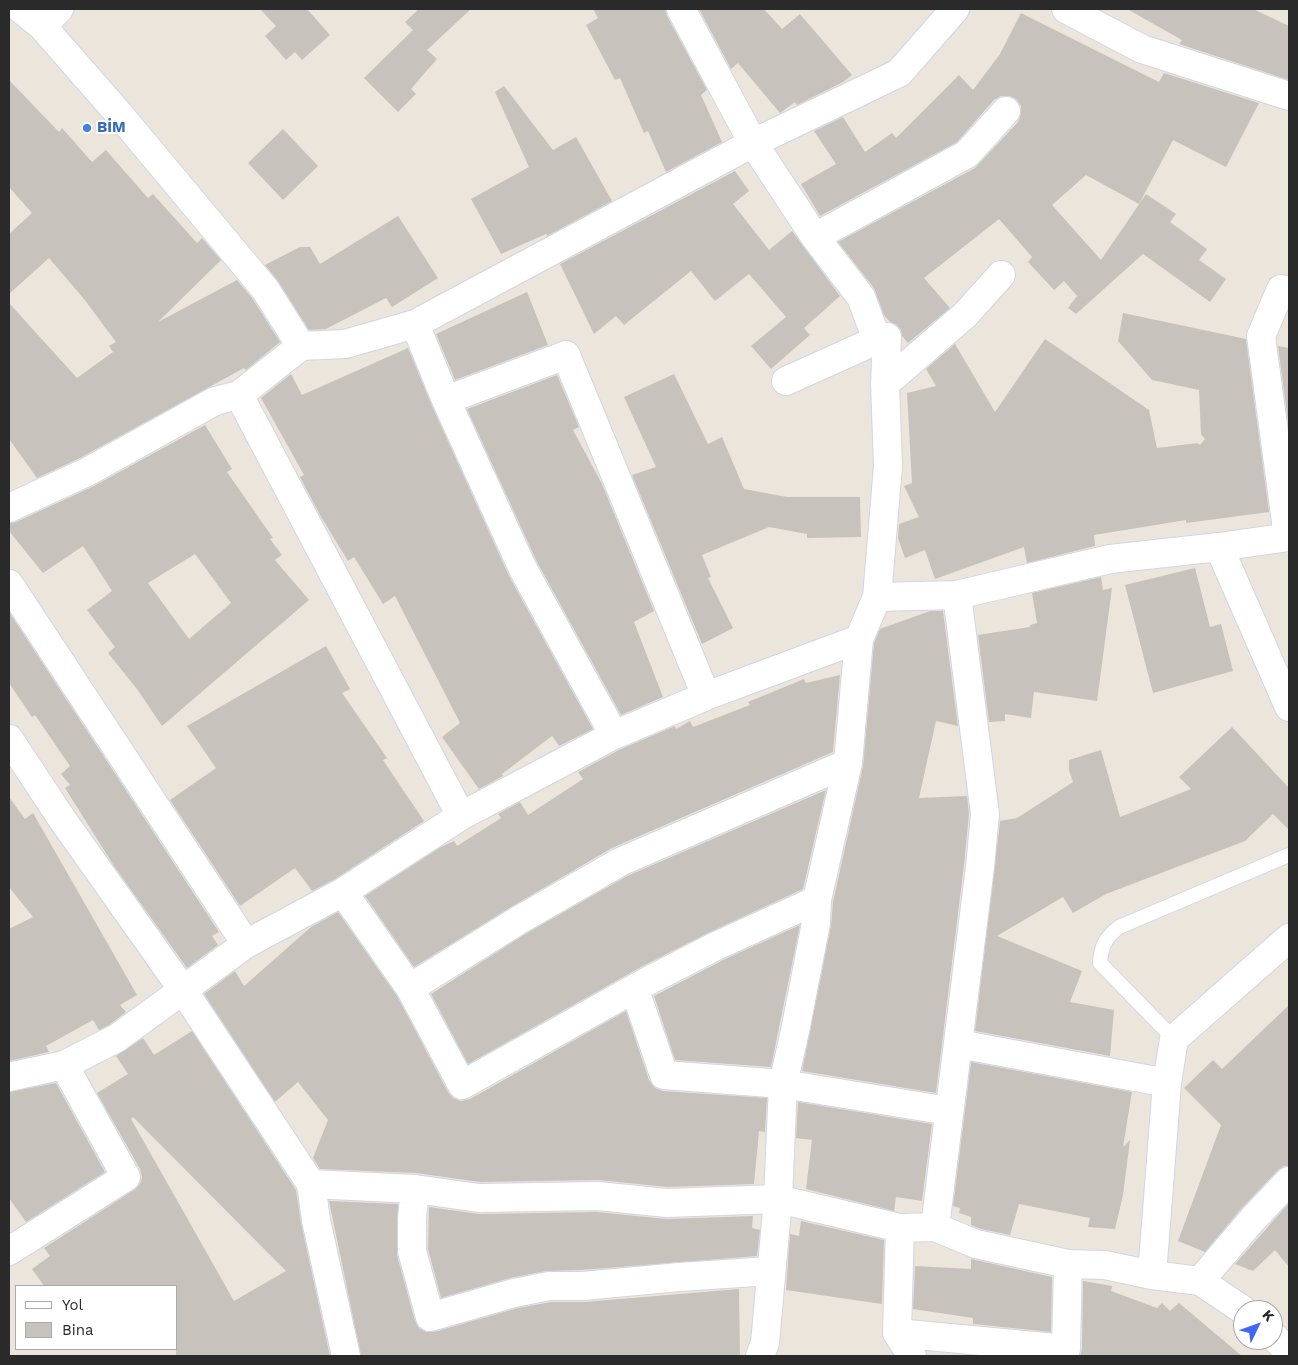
<!DOCTYPE html>
<html>
<head>
<meta charset="utf-8">
<style>
  body { margin:0 }
  #map { position:relative; width:1298px; height:1365px; overflow:hidden; background:#ece5dc; font-family:"Work Sans",sans-serif }
  canvas { display:block }
  .frame { position:absolute; inset:0; border:10px solid #2a2a2a; pointer-events:none }
  .legend { position:absolute; left:15px; top:1285px; width:162px; height:65px; box-sizing:border-box; background:#fff; border:1px solid #aaa; margin:0; padding:6px 9px; list-style:none; font-size:15px; color:#2a2a2a }
  .legend li { display:flex; align-items:center; gap:10px; height:25px }
  .legend b { width:25px; border:1px solid #aaa }
  .north { position:absolute; left:1233px; top:1300px; width:50px; height:50px; box-sizing:border-box; background:#fff; border:1px solid #aaa; border-radius:50%; rotate:48deg; font-size:14px; font-weight:700; line-height:20px; text-align:center; color:#2a2a2a }
  .north::after { content:''; display:block; margin:auto; width:18px; height:22px; background:#4067f5; clip-path:polygon(50% 0,100% 100%,50% 72%,0 100%) }
</style>
</head>
<body>
<div id="map">
<canvas width="1298" height="1365"></canvas>
<div class="frame"></div>
<ul class="legend">
<li><b style="height:6px;background:#fff"></b>Yol</li>
<li><b style="height:14px;background:#c7c2bc"></b>Bina</li>
</ul>
<div class="north">K</div>
</div>
<script>
const g = document.querySelector('canvas').getContext('2d');
g.lineJoin = 'round';
function fill(path, color) {
  g.fillStyle = color;
  g.fill(path, 'evenodd');
}
function strokePath(path, color, width, dash) {
  g.strokeStyle = color;
  g.lineWidth = width;
  g.lineCap = dash ? 'butt' : 'round';
  g.setLineDash(dash || []);
  g.stroke(path);
}
function drawText(font, color, halo, rows, align = 'center') {
  g.font = font + ' "Work Sans",sans-serif';
  g.lineWidth = 4;
  g.setLineDash([]);
  g.textBaseline = 'middle';
  g.strokeStyle = halo;
  g.fillStyle = color;
  for (const [text, x, y, turn = 0] of rows) {
    g.save();
    g.translate(x, y);
    g.rotate((+turn || 0) * Math.PI / 180);
    g.textAlign = isNaN(turn) ? turn : align;
    if (halo) g.strokeText(text, 0, 0);
    g.fillText(text, 0, 0);
    g.restore();
  }
}
const building = new Path2D(`
  M260,9H307L330,35L302,60L295,52L286,60L265,36L276,26Z
  M419,9H471L427,50L437,59L411,89L416,94L398,112L364,78L413,30L405,22Z
  M593,9H665L667,16L707,90L701,95L722,142L666,172L648,131L644,133L620,78L615,80L586,25L598,18Z
  M699,9H764L782,29L800,14L852,75L843,82L797,105L795,102L780,113L738,63L731,69Z
  M1127,9H1253L1289,26V80L1179,44L1182,40Z
  M1021,13L1159,82L1164,73L1259,103L1226,167L1173,140L1139,204L1086,175L1052,205L1101,260L1146,194L1176,214L1170,222L1207,249L1199,260L1226,279L1210,302L1143,254L1076,314L1068,308L1077,296L1064,281L1054,290L1028,262L1032,257L999,219L924,278L950,308L908,343L902,336L901,330L897,325L890,322L884,315L874,288L838,242L975,168L1018,122L1021,114V106L1016,99L1010,96H1001L994,100L957,142L820,216L801,184L836,164L814,131L843,117L865,152L892,133L896,138L959,75L973,90L1000,54Z
  M9,80L59,132L62,128L92,162L106,150L148,198L153,194L197,243L202,238L221,260L158,322L237,280L252,298L280,342L246,370L244,368L80,458L37,478L9,439V303L77,378L113,352L109,346L116,342L84,299L49,258L9,294V234L32,213L9,187Z
  M504,86L553,150L576,137L612,201L547,236L546,234L501,254L471,199L529,167L495,92Z
  M283,129L318,166L283,200L248,163Z
  M735,171L749,191L733,204L769,250L792,231L840,296L804,328L810,335L771,369L751,346L786,317L749,274L715,301L691,271L624,325L616,316L594,334L560,264Z
  M398,216L438,278L392,307L386,298L326,329L309,330L278,281L265,265L300,247H310L320,264Z
  M527,292L548,345L455,380L436,334Z
  M1123,313L1246,339L1269,512L1186,523V520L1094,535L1095,546L1027,563L1024,547L935,579L925,550L905,558L898,538L899,524L919,517L904,486L912,483L907,393L936,386L926,369L955,344L995,412L1045,339L1149,410L1157,448L1197,443L1200,445L1205,439L1201,434L1199,390L1152,380L1118,341Z
  M1278,346L1289,348V429Z
  M408,348L432,406L509,576L593,729L559,746L552,736L502,774L503,776L479,789L442,737L460,723L395,596L383,604L354,557L348,561L320,515L300,477L304,475L261,398L291,374L302,395Z
  M674,374L708,444L722,437L744,489L787,497H860L861,537L807,538V534L769,527L702,555L711,577L708,578L733,628L702,644L632,475L656,467L624,397Z
  M557,375L579,427L573,430L602,484L654,611L634,622L663,697L621,715L537,562L467,409Z
  M205,425L232,469L227,472L273,538L270,539L282,555L275,560L309,600L162,726L137,689L108,653L115,647L87,610L112,591L83,546L43,573L9,531V523L16,522L94,486ZM195,554L231,603L189,639L148,583Z
  M1195,568L1210,627L1221,624L1233,671L1153,693L1125,585Z
  M1101,577L1103,590L1112,588L1097,701L1034,692L1031,718L1005,714V721L989,722L978,635L1030,627V625L1037,623L1032,593Z
  M930,611H943L958,726L936,721L919,798L967,796L969,814L964,865L936,1093L802,1071L831,926L833,902L863,766L874,643L880,629Z
  M9,612L219,932L212,936L218,945L187,968L114,866L65,788L70,785L61,774L70,766L35,715L32,717L9,683Z
  M326,646L350,689L342,693L387,758L383,760L424,821L335,879L312,891L295,868L240,906L170,800L216,768L187,726Z
  M840,675L833,752L612,848L511,907L414,967L365,896L441,847L454,841L457,846L501,818L498,814L520,802L528,815L583,779L578,772L621,749L675,726L676,729L690,721L693,727L750,705L748,702L804,679L806,683Z
  M1232,727L1289,788V830L1273,814L1245,841L1106,894L1073,913L1063,897L997,936L1082,971L1070,1002L1114,1010L1110,1056L975,1031L1000,821L1017,818L1073,782L1069,770V760L1101,750L1120,817L1191,789L1179,777Z
  M826,790L803,889L710,932L641,967L468,1064L431,994L527,933L627,876Z
  M9,797L25,819L33,813L137,995L120,1005L126,1012L109,1025L99,1030L93,1020L46,1046L49,1052L9,1061V929L33,917L9,887Z
  M338,912L397,996L448,1092L453,1098L461,1101L470,1099L626,1011L649,1080L655,1088L663,1091L767,1098L765,1132L759,1131L754,1184L668,1187L598,1180L480,1182L416,1173L320,1169L313,1158L328,1120L298,1082L275,1102L204,994L235,971L244,986L311,927Z
  M800,925L771,1067L675,1060L654,996L723,960Z
  M1289,1005V1166H1284L1278,1170L1240,1210L1205,1252L1178,1241L1221,1125L1184,1088L1213,1060L1222,1069Z
  M192,1031L296,1190L301,1223L330,1356H176V1286H44L32,1269L50,1256L44,1248L134,1190L140,1184L142,1177L140,1169L97,1093L128,1074L116,1056L143,1038L154,1055ZM133,1117L286,1271L234,1301L131,1119Z
  M971,1062L1132,1092L1123,1147L1130,1140L1123,1195L1115,1229L1088,1227L1090,1218L1019,1204L1010,1235L981,1229L971,1225V1217L959,1213L960,1208L953,1206Z
  M56,1083L105,1172L26,1222L9,1198V1092Z
  M798,1102L932,1124L922,1201L896,1197L894,1211L806,1189L812,1140L796,1138Z
  M329,1201L398,1204L397,1255L415,1321L419,1328L426,1332H434L518,1308L551,1302H584L739,1289L740,1356H361Z
  M1289,1203V1267L1275,1250L1253,1271L1235,1264Z
  M429,1207L479,1214L597,1212L667,1219L753,1216L752,1228L760,1230L757,1256L582,1270L546,1271L510,1278L441,1298L428,1249Z
  M801,1221L884,1240L882,1304L786,1290L790,1234L799,1236Z
  M971,1259L1052,1277L1051,1332L973,1324V1318L913,1309L915,1266L971,1269Z
  M1083,1281L1112,1286L1111,1291L1157,1308L1162,1303L1170,1311L1179,1303L1242,1356H1080L1082,1349Z`);
const lane = new Path2D(`
  M1174,1039L1100,963C1101,946 1106,937 1119,927L1289,855`);
const street = new Path2D(`
  M21,9L42,26L119,114L265,289L301,346
  M1066,9L1142,49L1289,96
  M42,26L59,9
  M815,237L967,154L1006,111
  M415,324L446,400L523,569L614,735
  M786,381L877,340
  M885,384L965,315L1001,275
  M239,395L461,816
  M446,400L566,355L706,696
  M9,508L87,472L215,401L239,395L301,346L345,344L415,324L753,143L681,9
  M1288,537L1261,336L1281,289L1289,291
  M1219,547L1289,707
  M9,584L246,944
  M877,597L957,595L1110,559L1219,547L1289,537
  M9,739L62,819L183,990L311,1184L316,1220L346,1356
  M343,892L410,988L462,1085L648,981L716,946L817,900
  M410,988L519,920L620,862L848,763
  M635,990L664,1075L783,1084L949,1111
  M959,1044L1167,1083
  M9,1077L64,1065L117,1038L246,944L343,892L461,816L614,735L706,696L859,639
  M311,1184L415,1189L479,1198L598,1196L667,1203L778,1199L900,1228L935,1227L976,1244L1068,1264L1105,1265L1152,1275L1200,1281L1243,1310
  M415,1189L412,1219V1251L430,1317L514,1293L549,1286H583L679,1277L771,1271
  M935,1227L980,867L985,814L957,595
  M900,1228L897,1333L912,1356
  M9,1251L126,1177L64,1065
  M1152,1275L1167,1083L1174,1039L1289,938
  M1200,1281L1252,1220L1289,1181
  M897,1333L1066,1349L1068,1264
  M1273,1336L1289,1352
  M760,1356L765,1343L778,1199L783,1084L795,1031L816,923L817,900L848,763L859,639L877,597L888,466L885,384L887,337L877,340L861,297L815,237L753,143L899,73L955,9`);
const markers = [
  [87,128,5,"#3f7fe0"]
];
const shopNames = [
  ["BİM",97,128]
];
fill(building, '#c7c2bc');
strokePath(lane, '#d2d5e2', 16);
strokePath(street, '#d2d5e2', 30);
strokePath(lane, '#fff', 14);
strokePath(street, '#fff', 28);
for (const [x, y, r, color] of markers) {
  const dot = new Path2D();
  dot.arc(x, y, r, 0, 2 * Math.PI);
  g.fillStyle = color;
  g.fill(dot);
  strokePath(dot, '#fff', 2);
}
drawText('bold 15px', '#366cbe', '#fff', shopNames, 'left');
</script>
</body>
</html>
